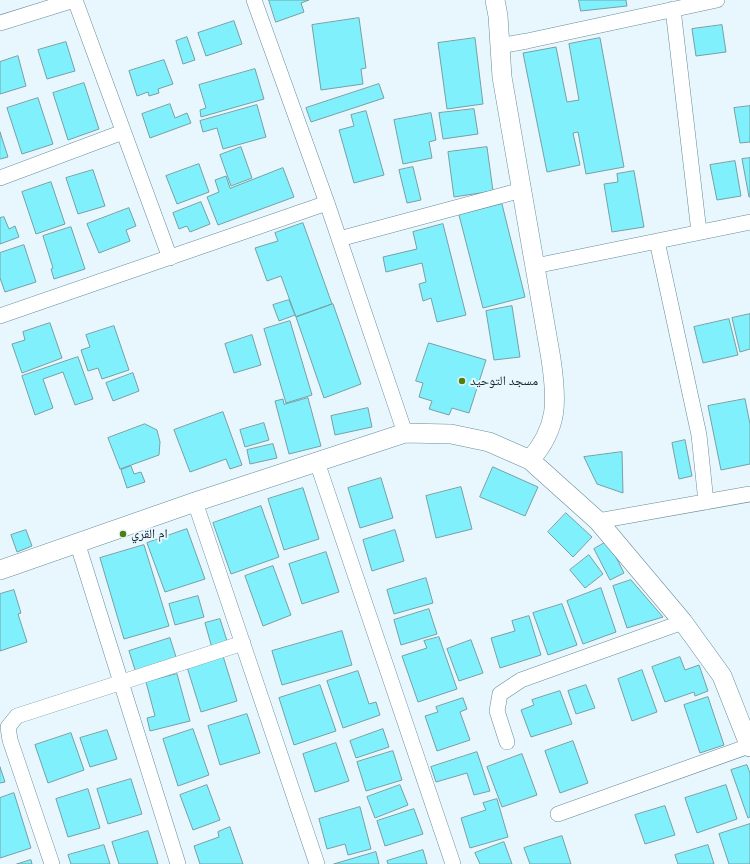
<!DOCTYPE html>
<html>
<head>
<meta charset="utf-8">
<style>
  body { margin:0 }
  canvas { display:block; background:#e7f7fd }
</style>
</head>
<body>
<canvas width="750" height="864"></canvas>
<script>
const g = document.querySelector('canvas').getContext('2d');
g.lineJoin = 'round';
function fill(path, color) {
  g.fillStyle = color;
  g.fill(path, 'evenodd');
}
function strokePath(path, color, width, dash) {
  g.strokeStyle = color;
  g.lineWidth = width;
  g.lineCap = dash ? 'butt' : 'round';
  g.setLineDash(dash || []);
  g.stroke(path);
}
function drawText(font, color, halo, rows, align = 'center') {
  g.font = font + ' "IBM Plex Serif","Noto Naskh Arabic",serif';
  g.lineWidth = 4;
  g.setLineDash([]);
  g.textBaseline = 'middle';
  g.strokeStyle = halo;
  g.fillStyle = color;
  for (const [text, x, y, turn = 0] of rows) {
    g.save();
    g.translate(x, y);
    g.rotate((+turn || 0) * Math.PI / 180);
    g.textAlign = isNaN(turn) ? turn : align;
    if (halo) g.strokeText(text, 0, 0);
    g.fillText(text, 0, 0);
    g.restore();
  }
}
const building = new Path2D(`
  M269,0H309L301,3L304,12L276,22Z
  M579,0H626L627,6L581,11Z
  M359,18L366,68L361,69L363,84L321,90L312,25Z
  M234,21L242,44L206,56L198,33Z
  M722,25L726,52L696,56L692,29Z
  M187,37L195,60L183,64L176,41Z
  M475,38L483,104L447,109L438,43Z
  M600,38L624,167L586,174L578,132L573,133L580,165L547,172L523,53L556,47L567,102L579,100L569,44Z
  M66,42L75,71L47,79L38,50Z
  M18,56L26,86L0,94V62Z
  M164,60L173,84L158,89L159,93L149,96L148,92L137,96L129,71Z
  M255,69L264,99L201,117L200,110L206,108L199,85Z
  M84,83L99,129L68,140L53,93Z
  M379,84L384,98L311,122L306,108Z
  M38,98L53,144L22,154L7,108Z
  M170,104L175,118L187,113L191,123L150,138L142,114Z
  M257,105L266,137L223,149L217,128L203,132L200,121Z
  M750,106V142L740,143L734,108Z
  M474,109L478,134L443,139L439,113Z
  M366,111L384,175L354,183L339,130L354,126L351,115Z
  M431,113L436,140L429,142L432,158L403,164L394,120Z
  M0,132L8,157L0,159Z
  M241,147L252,178L231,186L220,155Z
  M487,147L493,191L454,197L448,152Z
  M750,158V197H749L742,159Z
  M735,161L741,196L717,200L710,165Z
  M199,164L209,192L177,204L166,176Z
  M413,167L421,200L407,203L399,170Z
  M283,168L294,197L218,225L207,197L219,192L215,180L226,176L230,188Z
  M93,170L105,206L78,214L66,178Z
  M634,171L644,227L612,232L604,184L618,182L617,174Z
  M51,182L65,224L36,234L22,192Z
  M201,202L210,224L190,232L187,226L179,229L173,213Z
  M502,204L525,297L483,308L459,215Z
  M129,208L136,226L126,230L130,241L99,253L87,224Z
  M4,217L9,229L15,226L19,237L0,244V218Z
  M303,223L332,304L296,317L281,276L267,281L255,248L278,241L275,233Z
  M443,224L466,315L437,322L431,298L423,301L419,284L426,282L422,263L386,272L383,257L417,249L413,232Z
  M71,227L85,269L54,279L51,269L53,268L43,236Z
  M24,245L36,282L5,292L0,278V253Z
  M289,300L295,315L279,321L273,305Z
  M333,304L361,384L324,398L296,317Z
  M512,306L520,357L494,360L486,311Z
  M750,314V349L740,352L732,318Z
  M729,319L738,355L703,363L694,327Z
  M290,321L312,395L286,403L264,329Z
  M50,323L62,358L22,373L12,344L25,340L23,332Z
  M114,326L129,370L102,379L98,368L88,371L81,350L90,347L86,335Z
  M252,335L261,365L234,373L225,344Z
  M429,343L486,360L469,413L452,408L449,415L429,409L432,401L419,397L423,383L416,381Z
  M78,357L93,399L75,405L63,372L43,379L53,408L35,415L22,376Z
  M133,373L139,391L113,401L106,383Z
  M308,398L321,446L289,454L275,401L283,399L284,404Z
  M745,399L750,424V464L721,470L708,406Z
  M368,408L372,427L335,435L331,416Z
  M223,412L242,465L230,469L226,459L190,472L174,430Z
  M264,423L269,440L245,447L240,430Z
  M145,424L157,430L160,442L159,455L120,469L108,438Z
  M685,440L692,476L679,479L672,443Z
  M273,444L277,458L250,464L247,450Z
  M622,452L623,493L597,484L584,457Z
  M131,466L134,474L141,472L145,482L127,488L121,470Z
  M493,467L538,487L525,516L480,497Z
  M381,478L393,518L360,528L348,488Z
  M461,487L472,529L436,538L426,496Z
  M303,488L319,539L284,550L268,499Z
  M261,506L279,557L231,574L213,523Z
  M566,513L592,537L573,557L548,532Z
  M187,529L205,579L165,592L147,543Z
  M26,530L32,546L17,552L11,535Z
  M395,530L404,561L372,571L363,540Z
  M608,541L624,573L610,580L594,549Z
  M144,545L169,626L124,639L100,558Z
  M326,552L339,592L302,604L289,564Z
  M589,555L603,574L585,588L570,570Z
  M273,566L291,615L263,626L245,576Z
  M426,578L433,603L394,614L387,590Z
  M631,580L663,617L627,628L613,586Z
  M601,588L616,632L583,644L567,601Z
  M14,590L21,613L18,614L27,642L0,651V594Z
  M198,596L204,617L175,625L169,604Z
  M562,604L577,645L548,655L533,613Z
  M429,609L437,634L401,645L394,620Z
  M529,616L541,655L500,668L491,638L515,631L512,621Z
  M220,619L228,644L212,648L205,623Z
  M342,631L352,665L282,685L272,651Z
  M439,637L457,689L418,702L402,656L427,648L424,641Z
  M170,638L177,660L136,673L129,651Z
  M471,640L483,673L459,681L447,649Z
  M223,656L237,701L201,712L187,667Z
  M680,657L685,670L699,665L708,691L695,696L694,692L665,702L652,667Z
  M642,670L657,712L632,721L618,679Z
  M358,671L369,704L376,702L380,715L343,728L327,681Z
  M177,674L190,721L150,731L147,718L155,716L146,682Z
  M320,685L336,731L294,745L279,698Z
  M586,685L595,708L576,714L568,691Z
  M560,691L572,724L531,737L521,710L534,705L532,700Z
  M708,697L724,745L700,753L684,705Z
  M463,698L467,709L460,712L470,740L437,751L425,716L438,712L436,707Z
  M247,714L260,753L220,765L208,726Z
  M193,729L209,775L178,786L163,739Z
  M383,729L389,747L356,758L350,741Z
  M107,730L117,759L90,767L80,738Z
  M71,733L84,770L48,783L35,745Z
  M573,741L588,783L560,793L545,751Z
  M336,743L349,781L315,792L303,754Z
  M393,751L402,780L366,791L357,762Z
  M477,752L490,791L474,795L467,773L436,782L431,767Z
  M522,754L537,795L502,807L487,767Z
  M747,765L750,773V817L748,818L731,770Z
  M0,767L5,782L0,783Z
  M131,779L142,814L108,824L97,789Z
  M207,785L220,820L193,830L180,795Z
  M400,785L408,805L375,818L367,797Z
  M726,785L737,819L697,833L685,798Z
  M88,789L100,828L68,837L56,799Z
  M14,793L31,848L0,858V798Z
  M497,799L508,837L470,848L461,818L486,810L483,803Z
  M665,806L675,835L645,844L635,815Z
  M360,807L371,849L348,855L345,844L327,849L319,819Z
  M414,809L423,834L385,846L377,821Z
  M750,824V864H729L719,834Z
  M230,827L243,864H200L194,846L219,837L218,832Z
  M148,831L158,864H119L112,842Z
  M562,836L571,864H530L524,848Z
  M504,842L512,864H480L475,853Z
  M104,845L110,864H71L68,855Z
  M708,845L714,864H678L675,855Z
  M423,850L427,864H388L387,861Z
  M376,852L379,864H334Z
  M31,860L32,864H17Z`);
const minor = new Path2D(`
  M75,0L170,258
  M254,0L327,203L405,433
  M673,9L699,232
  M0,23L74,0
  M499,46L527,41L717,0
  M0,178L123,132
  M339,239L522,190
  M657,241L699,435L706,502
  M535,266L750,222
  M0,316L327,203
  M317,462L453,864
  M195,502L317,864
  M598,521L750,494
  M77,542L178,864
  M507,742L497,711L500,694L521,680L683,622
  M558,814L749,746
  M52,864L10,740L8,727L17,716L243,643`);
const tertiary = new Path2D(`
  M495,0L498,16L502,77L551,359C557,400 559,427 530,460
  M0,570L195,502L405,433L451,434L489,442L530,460L598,521L683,622L722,676L750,747`);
const markers = [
  [462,381,4,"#4f800f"],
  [123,534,4,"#4f800f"]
];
const poiNames = [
  ["مسجد التوحيد",470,381],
  ["ام القري",131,534]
];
fill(building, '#81f0fd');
strokePath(building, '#75a0a5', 1);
strokePath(minor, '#688d9b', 16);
strokePath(tertiary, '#688d9b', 20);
strokePath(minor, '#fff', 15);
strokePath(tertiary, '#fff', 19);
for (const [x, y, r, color] of markers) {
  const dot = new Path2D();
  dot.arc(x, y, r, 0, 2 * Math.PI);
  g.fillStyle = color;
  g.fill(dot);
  strokePath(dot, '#e7f7fd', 1.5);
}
drawText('13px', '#16252b', '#e7f7fd', poiNames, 'left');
</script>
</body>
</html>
